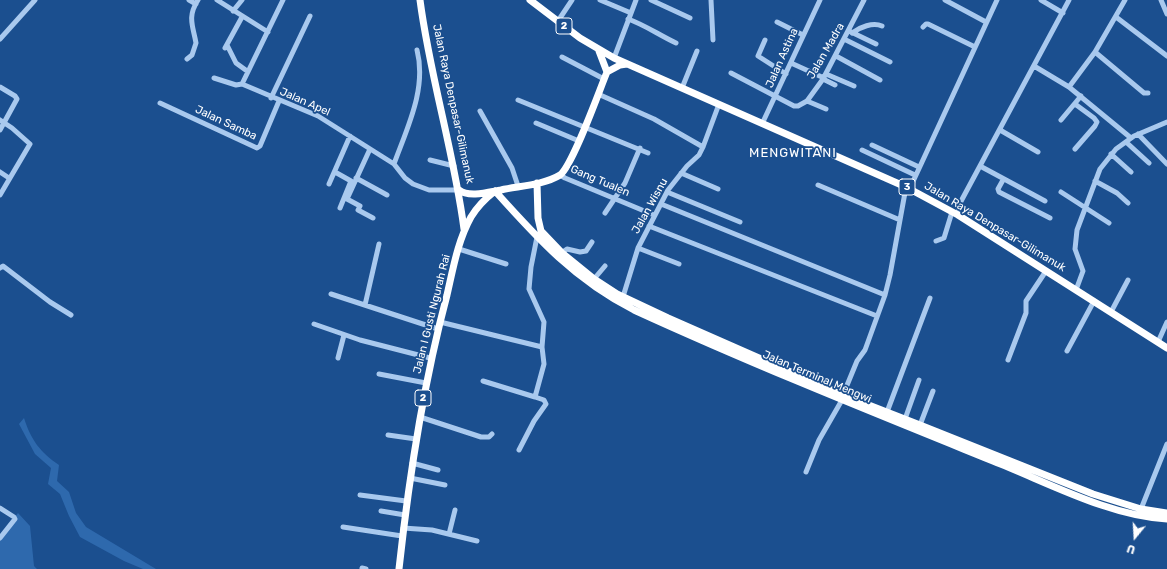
<!DOCTYPE html>
<html>
<head>
<meta charset="utf-8">
<style>
  body { margin:0 }
  #map { position:relative; width:1167px; height:569px; overflow:hidden; background:#1b4f8f; font-family:Rubik,sans-serif }
  canvas { display:block }
  .north { position:absolute; left:1115px; top:517px; width:40px; height:40px; -webkit-text-stroke:3px #1b4f8f; paint-order:stroke; rotate:198deg; font-size:11px; font-weight:700; line-height:16px; text-align:center; color:#fff }
  .north::after { content:''; display:block; margin:auto; width:14px; height:18px; background:#fff; clip-path:polygon(50% 0,100% 100%,50% 72%,0 100%) }
</style>
</head>
<body>
<div id="map">
<canvas width="1167" height="569"></canvas>
<div class="north">U</div>
</div>
<script>
const g = document.querySelector('canvas').getContext('2d');
g.lineJoin = 'round';
function fill(path, color) {
  g.fillStyle = color;
  g.fill(path, 'evenodd');
}
function strokePath(path, color, width, dash) {
  g.strokeStyle = color;
  g.lineWidth = width;
  g.lineCap = dash ? 'butt' : 'round';
  g.setLineDash(dash || []);
  g.stroke(path);
}
function drawText(font, color, halo, rows, align = 'center') {
  g.font = font + ' Rubik,sans-serif';
  g.lineWidth = 3.5;
  g.setLineDash([]);
  g.textBaseline = 'middle';
  g.strokeStyle = halo;
  g.fillStyle = color;
  for (const [text, x, y, turn = 0] of rows) {
    g.save();
    g.translate(x, y);
    g.rotate((+turn || 0) * Math.PI / 180);
    g.textAlign = isNaN(turn) ? turn : align;
    if (halo) g.strokeText(text, 0, 0);
    g.fillText(text, 0, 0);
    g.restore();
  }
}
const green = new Path2D(`
  M24,418C31,440 40,452 59,465L57,481L69,492L76,513L86,527L156,569H143L124,561L80,537L69,516L60,494L48,484L51,468L35,454L19,424Z
  M18,513L30,526L34,566L37,569H0V535Z`);
const minor = new Path2D(`
  M189,0L196,4
  M217,0L268,32
  M283,0L242,84L318,116L394,164L405,178L413,184L429,190H459
  M600,0L631,13
  M651,0L690,18
  M711,0L713,40
  M945,0L986,22
  M1041,0L1063,13
  M1161,0L1167,14
  M233,11L242,0
  M1116,17L1167,56
  M628,19C645,25 659,35 676,43
  M558,21L572,0
  M777,22L803,35
  M923,27L926,24H928L975,47
  M849,31L876,44
  M852,33C860,27 873,22 882,26
  M0,39L35,0
  M844,39L890,62
  M765,40L758,56L786,74
  M227,45L236,63L247,71
  M225,48L242,17
  M1095,52L1144,93H1148
  M836,56L880,80
  M562,57L604,79
  M614,58L636,0
  M187,59L192,55L196,43C193,26 187,17 198,0
  M791,63L824,78
  M1034,66L1069,87L1131,138
  M731,73L794,106H798L807,101L823,79L864,0
  M826,74L854,86
  M214,78L236,85L242,84
  M823,79L835,85
  M0,87L15,96L17,99L0,130
  M1069,87L1095,52L1125,0
  M682,88L697,51
  M598,94L654,119L703,147
  M271,98L310,16
  M518,100L648,153
  M807,101L826,109
  M160,103L257,148L260,146L279,101
  M480,111L512,168L518,186
  M0,120L12,128L30,144L0,195
  M1061,120L1081,96
  M536,123L579,141
  M762,124L820,0
  M1000,130L1038,152
  M1138,134L1167,164
  M1126,142L1149,163
  M872,145L919,167
  M370,149L347,199L360,206L358,210L373,218
  M1075,149L1095,126L1097,122L1094,118L1075,104
  M862,150L915,175
  M1111,154L1131,172
  M430,160L454,166
  M394,164C407,128 427,89 417,50
  M980,166L1045,201
  M0,172L9,178
  M335,172L351,181L340,208
  M681,173L718,189
  M560,175L565,178L654,215
  M356,178L387,195
  M1003,180L998,189L999,192L1050,218
  M1095,181L1117,193L1128,203
  M329,184L350,136
  M818,185L900,220
  M910,188L997,0
  M667,192L740,222
  M1061,192L1109,223
  M661,204L885,295
  M605,213L625,183L640,148
  M958,215L959,205L1069,0
  M649,226L877,316
  M936,241L944,238L952,212
  M638,248L679,264
  M459,249L506,264
  M560,254L567,249L580,252L586,251L592,242
  M0,268L3,266L50,302L71,315
  M594,279L605,266
  M1076,290L1083,271L1075,249L1077,230L1100,169L1116,149L1134,136L1167,122
  M331,294L438,329
  M622,300L638,248L668,190L687,166L699,155L703,147L719,104
  M365,305L379,244
  M1111,312L1128,280
  M440,322L542,347L544,322L529,289L531,267L537,237
  M314,324L360,340L430,358
  M1158,342L1167,322
  M1067,351L1094,301
  M338,358L344,335
  M1008,360L1026,313V301L1046,271
  M379,374L426,383
  M483,381L535,397
  M843,395L857,361L865,350L885,295L890,275L906,187
  M887,412L930,298
  M420,417L481,437H489L492,434
  M905,419L919,380
  M920,425L933,391
  M388,435L416,439
  M519,450L534,421L546,404L544,400L535,397L544,364L542,347
  M412,463L438,470
  M806,472L819,440L842,400
  M410,478L445,485
  M360,495L406,501
  M0,508L14,517L15,519L0,538
  M1141,509L1167,444
  M381,511L405,515
  M343,527L402,536
  M403,528L432,530L477,541
  M449,534L455,510
  M362,568L366,569`);
const highway = new Path2D(`
  M420,0C430,77 454,152 464,229
  M530,0L580,38L614,58L906,187L958,215L1167,348
  M599,51L607,72
  M537,183L538,218L541,231L562,253L594,279L617,294L668,318L843,395L920,425L1093,494L1141,509L1167,513
  M459,190C469,198 489,192 501,190C519,186 544,185 560,175C573,165 599,91 607,72L620,65L627,64
  M495,191C538,239 575,280 634,310C752,364 872,412 993,461C1047,482 1109,516 1167,519
  M399,569C409,477 423,385 447,295C453,269 458,240 471,217C477,207 486,198 495,191`);
const shields = [
  [564,26,16],
  [907,187,16],
  [423,398,16]
];
const shieldNames = [
  ["2",564,26],
  ["3",907,187],
  ["2",423,398]
];
const streetNames = [
  ["Jalan Madra",826,51,-60],
  ["Jalan Astina",782,58,-66],
  ["Jalan Apel",305,102,24],
  ["Jalan Raya Denpasar-Gilimanuk",453,104,78],
  ["Jalan Samba",226,123,25],
  ["Gang Tualen",600,181,23],
  ["Jalan Wisnu",650,206,-61],
  ["Jalan Raya Denpasar-Gilimanuk",995,227,31],
  ["Jalan I Gusti Ngurah Rai",432,314,-76],
  ["Jalan Terminal Mengwi",817,377,23]
];
const quarterNames = [
  ["MENGWITANI",793,153]
];
fill(green, '#2e69ad');
strokePath(minor, '#a9c9ee', 5);
strokePath(highway, '#fff', 7);
for (const [x, y, w] of shields) {
  const box = new Path2D();
  box.roundRect(x - w / 2, y - 8, w, 16, 3);
  g.fillStyle = '#1b4f8f';
  g.fill(box);
  strokePath(box, '#fff', 1);
}
drawText('bold 10px', '#fff', null, shieldNames);
drawText('11px', '#fff', '#1b4f8f', streetNames);
g.letterSpacing = '1px';
drawText('13px', '#fff', '#1b4f8f', quarterNames);
g.letterSpacing = '0px';
</script>
</body>
</html>
